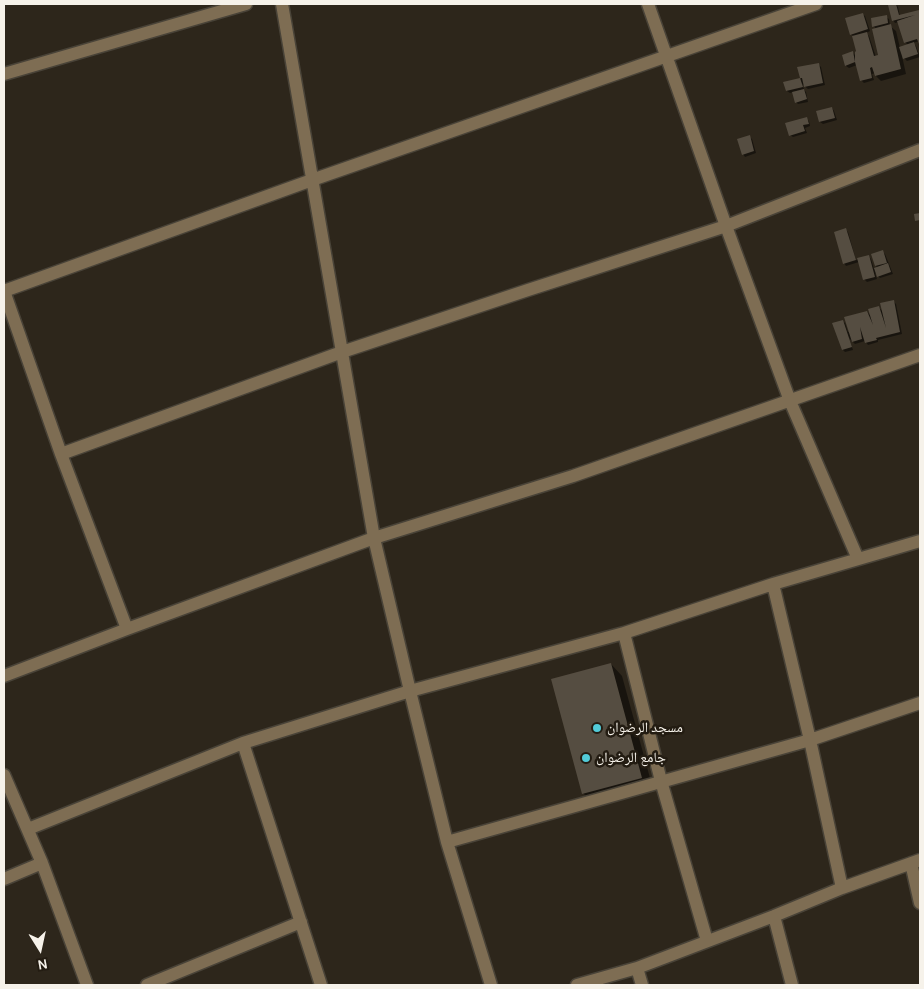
<!DOCTYPE html>
<html>
<head>
<meta charset="utf-8">
<style>
  body { margin:0 }
  #map { position:relative; width:924px; height:989px; overflow:hidden; background:#2d261b; font-family:Karla,sans-serif }
  canvas { display:block }
  .frame { position:absolute; inset:0; border:5px solid #f6f2ea; pointer-events:none }
  .north { position:absolute; left:15px; top:924px; width:50px; height:50px; -webkit-text-stroke:4px #231c12; paint-order:stroke; rotate:170deg; font-size:14px; font-weight:700; line-height:20px; text-align:center; color:#f6f2ea }
  .north::after { content:''; display:block; margin:auto; width:18px; height:22px; background:#f6f2ea; clip-path:polygon(50% 0,100% 100%,50% 72%,0 100%) }
</style>
</head>
<body>
<div id="map">
<canvas width="924" height="989"></canvas>
<div class="frame"></div>
<div class="north">N</div>
</div>
<script>
const g = document.querySelector('canvas').getContext('2d');
g.lineJoin = 'round';
function fill(path, color) {
  g.fillStyle = color;
  g.fill(path, 'evenodd');
}
function strokePath(path, color, width, dash) {
  g.strokeStyle = color;
  g.lineWidth = width;
  g.lineCap = dash ? 'butt' : 'round';
  g.setLineDash(dash || []);
  g.stroke(path);
}
function drawText(font, color, halo, rows, align = 'center') {
  g.font = font + ' Karla,"Noto Naskh Arabic",sans-serif';
  g.lineWidth = 5;
  g.setLineDash([]);
  g.textBaseline = 'middle';
  g.strokeStyle = halo;
  g.fillStyle = color;
  for (const [text, x, y, turn = 0] of rows) {
    g.save();
    g.translate(x, y);
    g.rotate((+turn || 0) * Math.PI / 180);
    g.textAlign = isNaN(turn) ? turn : align;
    if (halo) g.strokeText(text, 0, 0);
    g.fillText(text, 0, 0);
    g.restore();
  }
}
const shadow = new Path2D(`
  M896,4L898,7L900,16L919,11L920,13V43L919,41L913,43L916,46L920,57L907,61L902,56L906,74L881,81L876,76L875,73L872,74L874,80L864,83L861,80L857,65L849,68L846,66L843,55L853,53L856,56L858,52L854,37L851,34L862,14L865,16L870,31L866,33L869,36L876,57L880,56L876,29L874,26L886,17L889,19L890,26L896,31L900,48L908,45L905,42L899,22L895,23L893,20Z
  M818,64L821,67L825,85L808,89L802,84L804,89H803L806,92L808,102L798,104L796,102L793,92L790,93L787,91L785,83L801,79L799,68Z
  M832,108L834,111L837,120L823,124L820,122L818,112Z
  M806,119L809,121L810,126L805,128L807,133L793,137L790,135Z
  M749,137L752,139L756,153L745,157L743,154Z
  M846,230L848,232L856,260L868,256L871,259L874,269L877,268L873,255L882,252L885,254L893,274L880,278L875,273L877,279L867,282L865,280L859,262L846,266L844,263Z
  M893,301L896,304L902,334L878,340V342L868,345L865,341L855,344L849,338L853,350L845,352L843,350L842,321L845,323L848,332H850L867,312L872,317L879,308L884,312Z
  M611,664L622,676L653,789L594,804L583,793Z`);
const building = new Path2D(`
  M893,4H896L899,15L919,10L920,14V43L919,44L917,39L904,43L897,21L915,15L892,21L888,5Z
  M863,13L868,29L850,35L845,18Z
  M887,15L888,23L872,27L871,18Z
  M891,24L901,69L875,76L872,67L870,68L872,78L860,81L855,62V52L856,51L852,36L867,32L874,56L878,55L872,29Z
  M914,42L918,54L903,59L899,47Z
  M853,51L855,62L845,66L842,55Z
  M819,63L823,83L804,87L802,78H800L797,67Z
  M800,78L803,87L786,91L783,82Z
  M804,89L807,99L795,103L792,92Z
  M832,107L835,118L819,122L816,111Z
  M807,117L809,124L803,125L805,131L789,136L785,123Z
  M750,135L754,151L742,155L737,139Z
  M920,213V220L915,221L914,214Z
  M846,228L856,260L843,264L834,232Z
  M883,250L887,263L875,266L871,254Z
  M869,255L875,277L863,280L857,258Z
  M888,263L891,272L877,277L874,268Z
  M894,300L900,332L876,338L877,340L865,343L860,327L862,339L852,342L844,317L867,311L873,325L868,309L879,306L886,328L880,303Z
  M843,320L852,347L842,350L832,323Z
  M611,663L642,778L582,794L551,679Z`);
const minor = new Path2D(`
  M282,4L374,538L410,691L447,842L491,985
  M648,4L726,226L790,401L858,559
  M4,74L246,4
  M4,291L312,180L816,4
  M4,291L61,454L127,629
  M61,454L342,352L528,290L726,226L920,150
  M773,584L810,740L842,888
  M624,633L661,781L707,941
  M4,676L127,629L374,538L573,476L920,355
  M243,743L321,985
  M4,775L42,863L87,985
  M28,829L243,743L410,691L624,633L773,584L920,541
  M447,842L810,740L920,703
  M911,863L920,903
  M4,879L42,863
  M774,916L792,985
  M637,968L642,985
  M147,985L301,922
  M577,985L637,968L774,916L842,888L920,860`);
const markers = [
  [597,728,5,"#52cbd8"],
  [586,758,5,"#52cbd8"]
];
const poiNames = [
  ["مسجد الرضوان",607,728],
  ["جامع الرضوان",596,758]
];
fill(shadow, '#0007');
fill(building, '#554d41');
strokePath(minor, '#494338', 15);
strokePath(minor, '#7e6d53', 12);
for (const [x, y, r, color] of markers) {
  const dot = new Path2D();
  dot.arc(x, y, r, 0, 2 * Math.PI);
  g.fillStyle = color;
  g.fill(dot);
  strokePath(dot, '#231c12', 2);
}
drawText('14px', '#f6f2ea', '#231c12', poiNames, 'left');
</script>
</body>
</html>
